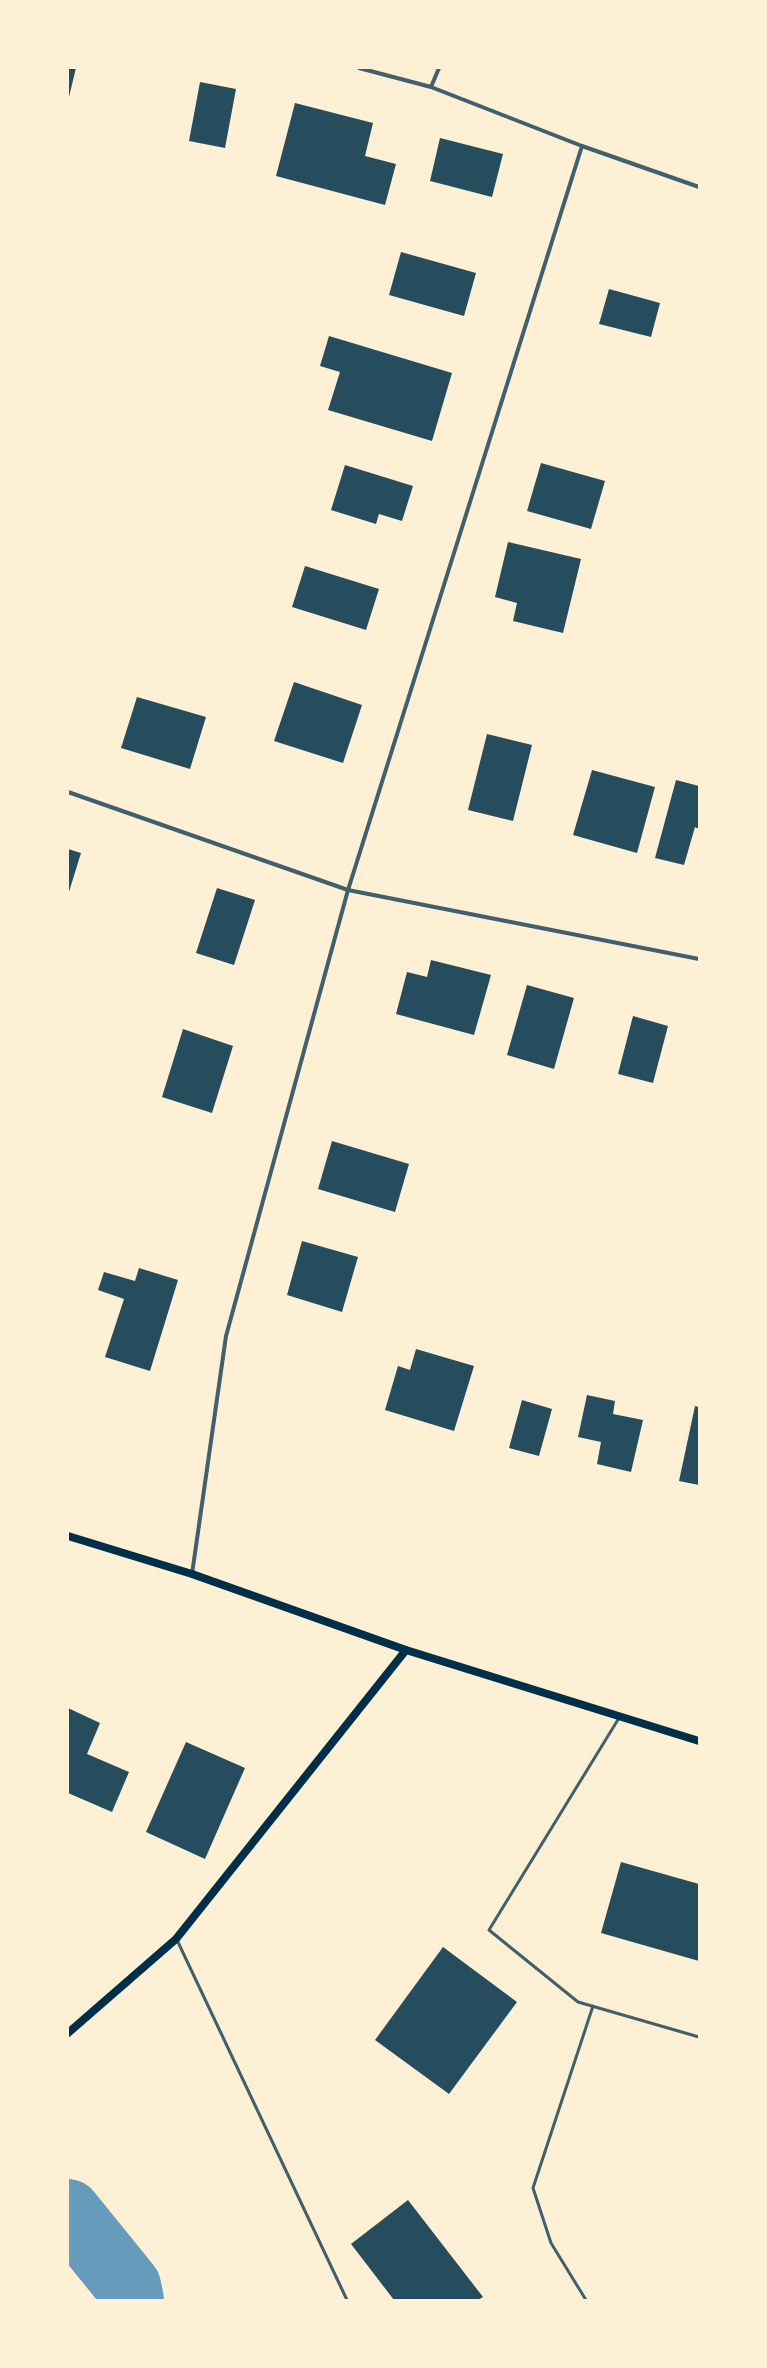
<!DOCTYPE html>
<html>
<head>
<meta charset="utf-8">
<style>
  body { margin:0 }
  #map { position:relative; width:767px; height:2368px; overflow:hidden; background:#fdf0d5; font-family:Montserrat,sans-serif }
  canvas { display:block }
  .frame { position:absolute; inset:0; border:69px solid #fdf0d5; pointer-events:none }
</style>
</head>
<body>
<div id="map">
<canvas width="767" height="2368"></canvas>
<div class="frame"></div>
</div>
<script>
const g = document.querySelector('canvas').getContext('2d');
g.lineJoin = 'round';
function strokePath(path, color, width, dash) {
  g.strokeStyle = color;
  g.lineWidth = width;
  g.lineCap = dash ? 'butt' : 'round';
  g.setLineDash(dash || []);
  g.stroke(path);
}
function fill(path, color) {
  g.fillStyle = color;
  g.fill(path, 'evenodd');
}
const river = new Path2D(`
  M68,2212L128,2286L131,2300`);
const building = new Path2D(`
  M68,68H76L69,97H68Z
  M200,82L236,89L225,148L189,141Z
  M295,103L373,123L365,156L396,164L385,205L276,176Z
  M440,138L503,154L492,197L430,181Z
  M401,252L476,273L464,316L389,295Z
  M609,289L660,303L651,337L599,324Z
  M329,336L452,373L432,441L328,410L340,372L320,366Z
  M541,463L605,481L591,529L527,511Z
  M345,465L413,486L402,521L379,514L376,524L331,510Z
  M508,542L581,559L563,633L513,621L517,603L495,597Z
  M305,566L379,589L366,630L292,607Z
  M294,682L362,705L343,763L274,741Z
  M137,697L206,717L190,769L121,748Z
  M487,734L532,745L513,821L468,810Z
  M592,770L655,787L637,853L573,835Z
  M676,780L699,786V829L695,827L684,865L655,858Z
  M68,849L81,853L68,895Z
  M217,888L255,900L234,965L196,953Z
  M431,960L491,975L474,1035L396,1014L407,972L427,977Z
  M527,985L574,998L554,1069L507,1055Z
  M633,1016L668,1026L653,1083L618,1074Z
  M183,1029L233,1046L212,1113L162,1097Z
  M332,1141L409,1164L395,1212L318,1189Z
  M302,1241L358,1257L342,1312L287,1295Z
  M139,1268L178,1280L150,1371L105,1357L124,1299L98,1290L104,1272L135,1281Z
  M416,1349L474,1366L454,1431L385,1410L398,1366L410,1370Z
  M587,1395L615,1401L613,1414L643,1420L631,1472L597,1464L601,1442L578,1437Z
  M522,1400L552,1409L539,1456L509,1448Z
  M695,1406L699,1407V1485L679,1481Z
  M68,1708L100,1723L87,1754L129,1772L112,1812L68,1793Z
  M186,1742L245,1768L205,1859L146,1832Z
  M621,1862L699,1884V1961L601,1933Z
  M443,1947L517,2002L449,2094L375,2040Z
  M408,2200L483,2297L478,2300H394L351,2244Z`);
const service = new Path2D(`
  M619,1718L489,1930L578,2002L699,2037
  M177,1940L347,2300
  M586,2300L551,2243L533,2188L593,2006`);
const minor = new Path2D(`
  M359,68L431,87L582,146L699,187
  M431,87L439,68
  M68,792L348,890L699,959
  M192,1574L226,1336L348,890L582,146`);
const secondary = new Path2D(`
  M68,1536L192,1574L406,1650L699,1741
  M68,2033L176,1939L406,1650`);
strokePath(river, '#669bbc', 66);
fill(building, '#264d5e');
strokePath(service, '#3f606c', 3);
strokePath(minor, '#3f606c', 4);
strokePath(secondary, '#003049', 8);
</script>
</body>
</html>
